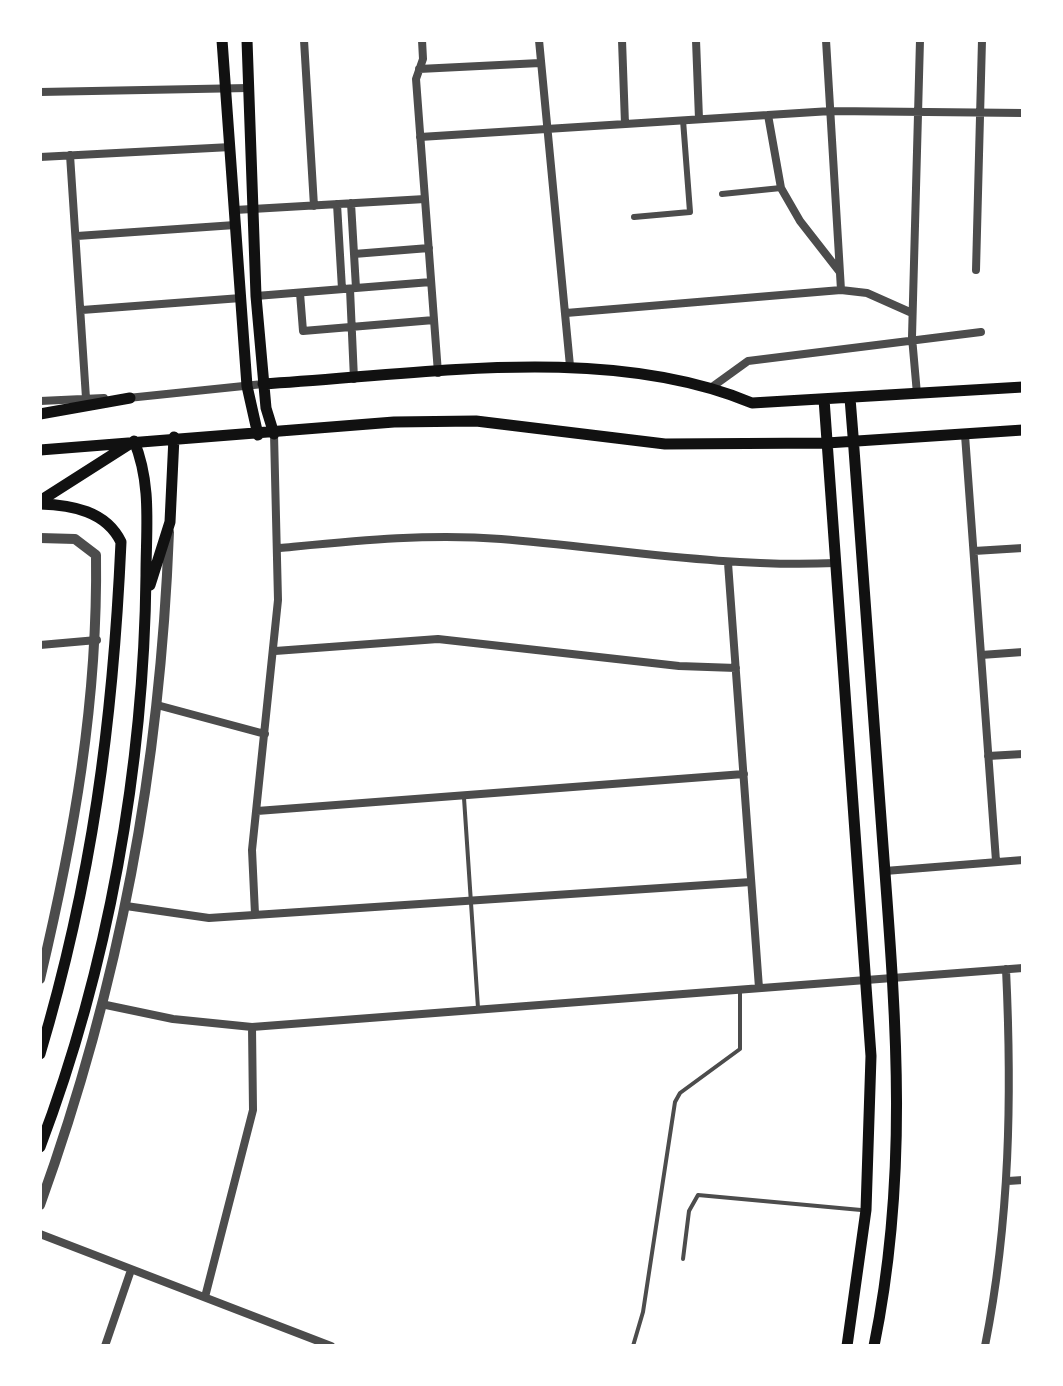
<!DOCTYPE html>
<html>
<head>
<meta charset="utf-8">
<style>
  body { margin:0 }
  #map { position:relative; width:1063px; height:1386px; overflow:hidden; background:#fff; font-family:Jost,sans-serif }
  canvas { display:block }
  .frame { position:absolute; inset:0; border:42px solid #fff; pointer-events:none }
</style>
</head>
<body>
<div id="map">
<canvas width="1063" height="1386"></canvas>
<div class="frame"></div>
</div>
<script>
const g = document.querySelector('canvas').getContext('2d');
g.lineJoin = 'round';
function strokePath(path, color, width, dash) {
  g.strokeStyle = color;
  g.lineWidth = width;
  g.lineCap = dash ? 'butt' : 'round';
  g.setLineDash(dash || []);
  g.stroke(path);
}
const service = new Path2D(`
  M464,798L478,1008
  M683,1259L689,1211L698,1195L861,1210
  M633,1346L643,1312L675,1102L680,1093L740,1049V992`);
const pedestrian = new Path2D(`
  M722,194L781,188
  M634,217L690,212L683,120`);
const minor = new Path2D(`
  M304,40L314,206
  M422,40L423,59L416,79L438,373
  M539,40L570,366
  M622,40L625,124
  M696,40L699,119
  M826,40L841,290
  M419,69L540,63
  M40,92L248,88
  M768,115L781,188L800,221L839,271
  M420,137L831,111L1023,113
  M70,155L86,398
  M40,157L231,147
  M351,203L356,288
  M337,204L342,289
  M235,210L425,199
  M77,236L235,225
  M354,254L429,248
  M976,270L982,40
  M350,289L354,379
  M300,293L303,331L434,320
  M256,296L431,282
  M82,310L241,298
  M566,313L841,290L867,293L912,313
  M712,387L748,361L981,332
  M917,394L912,337L920,40
  M128,398L263,384
  M40,401L104,398
  M965,435L996,861
  M280,548C353,541 427,533 501,539C612,548 723,568 835,563
  M974,551L1023,548
  M728,563L759,988
  M40,645L97,640
  M275,651L438,639L679,666L736,668
  M981,655L1023,652
  M157,705L265,734
  M988,756L1023,754
  M257,811L744,774
  M885,871L1023,860
  M126,906L209,918L751,882
  M255,914L252,850L278,600L274,434
  M106,1005L173,1019L252,1027L1023,968
  M1008,1181L1023,1180
  M40,1234L331,1346
  M205,1297L253,1110L252,1027
  M105,1346L131,1270
  M985,1346C1010,1220 1012,1096 1006,969`);
const tertiary = new Path2D(`
  M40,538L75,539L96,555C98,702 74,836 40,979
  M40,1205C120,983 160,768 169,532`);
const secondary = new Path2D(`
  M222,40L247,386L258,435
  M247,40L256,296L266,408L274,434
  M263,384C418,375 606,342 752,403L1023,387
  M850,398C862,547 873,696 883,846C896,1019 909,1174 874,1346
  M824,399L871,1056L866,1210L847,1346
  M40,414L130,398
  M40,450L394,422L476,421L665,444L827,443L1023,430
  M40,501L131,443
  M40,504C72,505 106,511 121,542C113,722 92,880 40,1054
  M150,585L170,522L174,437
  M40,1147C108,968 144,767 146,575C146,529 152,484 134,441`);
strokePath(service, '#4c4c4c', 4);
strokePath(pedestrian, '#4c4c4c', 6);
strokePath(minor, '#4c4c4c', 8);
strokePath(tertiary, '#4c4c4c', 10);
strokePath(secondary, '#111', 11);
</script>
</body>
</html>
